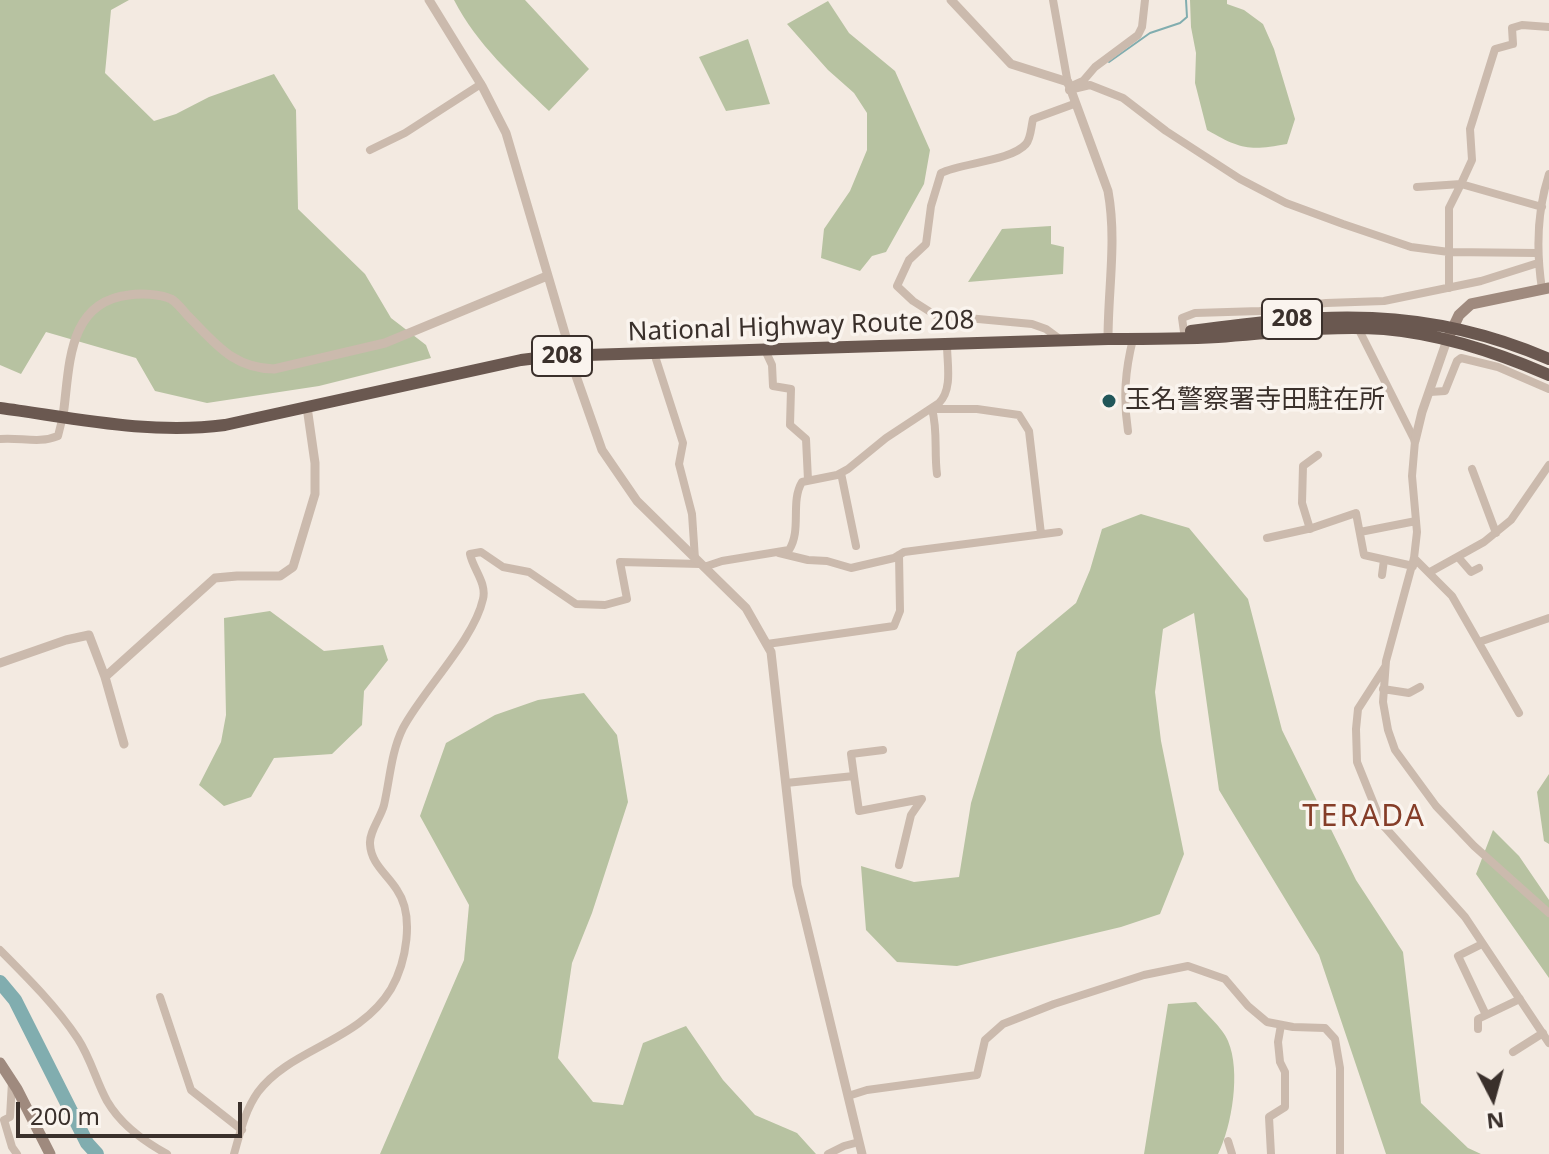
<!DOCTYPE html>
<html>
<head>
<meta charset="utf-8">
<style>
  body { margin:0 }
  #map { position:relative; width:1549px; height:1154px; overflow:hidden; background:#f3eae1; font-family:"Noto Sans",sans-serif }
  canvas { display:block }
  .north { position:absolute; left:1453px; top:1058px; width:80px; height:80px; -webkit-text-stroke:6px #faf4ee; paint-order:stroke; rotate:174deg; font-size:22px; font-weight:700; line-height:32px; text-align:center; color:#3a302b }
  .north::after { content:''; display:block; margin:auto; width:28px; height:36px; background:#3a302b; clip-path:polygon(50% 0,100% 100%,50% 72%,0 100%) }
  .scale { position:absolute; left:16px; top:1102px; width:226px; height:36px; box-sizing:border-box; border:4px solid #3a302b; border-top:0; padding-left:10px; font-size:24px; line-height:28px; white-space:nowrap; color:#3a302b; -webkit-text-stroke:6px #faf4ee; paint-order:stroke }
</style>
</head>
<body>
<div id="map">
<canvas width="1549" height="1154"></canvas>
<div class="north">N</div>
<div class="scale">200 m</div>
</div>
<script>
const g = document.querySelector('canvas').getContext('2d');
g.lineJoin = 'round';
function fill(path, color) {
  g.fillStyle = color;
  g.fill(path, 'evenodd');
}
function strokePath(path, color, width, dash) {
  g.strokeStyle = color;
  g.lineWidth = width;
  g.lineCap = dash ? 'butt' : 'round';
  g.setLineDash(dash || []);
  g.stroke(path);
}
function drawText(font, color, halo, rows, align = 'center') {
  g.font = font + ' "Noto Sans","Noto Sans JP",sans-serif';
  g.lineWidth = 7;
  g.setLineDash([]);
  g.textBaseline = 'middle';
  g.strokeStyle = halo;
  g.fillStyle = color;
  for (const [text, x, y, turn = 0] of rows) {
    g.save();
    g.translate(x, y);
    g.rotate((+turn || 0) * Math.PI / 180);
    g.textAlign = isNaN(turn) ? turn : align;
    if (halo) g.strokeText(text, 0, 0);
    g.fillText(text, 0, 0);
    g.restore();
  }
}
const green = new Path2D(`
  M0,0H129L111,10L105,73L154,121L176,114L209,97L274,74L296,110L298,209L365,274L391,318L426,345L431,358L319,386L207,403L155,391L136,358L46,332L21,374L0,365Z
  M454,0H525L589,69L549,111C514,77 477,45 454,0Z
  M1190,0H1227V4L1244,10L1263,24L1274,49L1295,119L1287,144C1249,151 1240,149 1207,130L1195,83L1196,53L1191,27Z
  M828,1L849,33L895,71L930,150L924,184L886,252L872,256L860,271L821,258L824,229L850,191L867,150V113L854,93L828,70L787,24Z
  M748,39L770,104L726,111L699,57Z
  M1051,226V244L1064,247L1063,274L968,282L1002,229Z
  M1141,514L1189,528L1248,599L1282,730L1356,880L1403,952L1421,1103L1468,1148L1481,1154H1386L1319,955L1219,790L1194,613L1163,629L1155,692L1161,741L1184,854L1160,914L1121,927L957,966L897,962L866,930L861,866L914,882L959,877L971,803L1017,652L1076,603L1090,570L1102,529Z
  M270,611L324,651L383,645L388,660L364,691L362,725L332,754L274,758L251,797L224,806L199,785L221,742L226,715L224,618Z
  M584,693L617,735L628,802L592,913L572,963L558,1058L593,1102L623,1105L643,1043L686,1026L723,1080L755,1115L797,1133L816,1154H380L464,960L469,905L420,816L446,743L495,715L538,700Z
  M1549,774V844L1544,841L1537,792Z
  M1493,830L1519,856L1549,900V978L1476,874Z
  M1196,1002C1205,1013 1223,1028 1228,1041C1241,1071 1232,1126 1218,1154H1144L1168,1004Z`);
const stream = new Path2D(`
  M1109,62L1150,33L1180,23L1187,17L1186,0`);
const river = new Path2D(`
  M0,982L15,1000L87,1143L97,1154`);
const minor = new Path2D(`
  M1053,0L1068,84
  M1074,85L1083,81L1095,67L1138,35L1142,27L1145,0
  M1069,90L1090,85L1123,98L1166,131L1240,179L1286,203L1343,224L1411,247L1449,252L1537,253
  M370,150L405,133L481,84
  M1417,187L1461,184
  M1542,207L1461,184L1472,160L1470,129L1495,49L1513,44L1512,28L1522,25L1549,27
  M1449,288V208L1461,184
  M1542,289C1536,250 1537,211 1549,174
  M1358,328L1415,441L1412,476L1417,532L1414,558L1386,661L1383,702L1388,730L1395,750L1436,806L1474,846L1549,913
  M1184,332L1182,318L1195,313L1260,311L1326,303L1384,301L1481,281L1538,263
  M1061,340L1046,329L1032,324L935,315L913,301L897,286L909,260L926,244L931,206L941,173C961,163 1011,161 1026,144C1031,138 1031,127 1033,119L1074,104
  M765,350L772,365L773,386L791,389L790,425L806,439L808,480
  M654,353L683,443L679,464L692,514L695,559
  M1430,392L1445,391L1457,361L1461,358L1498,367L1549,389
  M1128,431C1123,398 1125,371 1133,339
  M0,439C20,437 39,444 58,436L63,416
  M1472,469L1496,533
  M841,473L856,546
  M937,474C934,452 938,431 932,409H977L1019,415L1029,431L1041,534
  M1310,529L1302,503L1303,466L1318,455
  M1360,532L1416,521
  M1267,538L1312,528L1356,513L1364,555L1413,566
  M779,553L808,560L827,561L851,568L894,558L904,552L1059,532
  M1458,557L1471,572L1479,568
  M1414,558L1452,596L1519,713
  M704,567L722,561L789,550C802,530 790,502 802,482L837,475L848,469L886,438L939,403C953,389 947,363 947,345
  M1430,572L1484,542L1511,520L1549,465
  M1382,575L1384,560
  M1479,642L1549,618
  M767,644L894,626L900,611L899,555
  M1385,667L1358,709L1356,729L1357,762L1382,824L1465,917L1549,1043
  M1383,689L1409,693L1420,687
  M854,776L851,754L883,750
  M786,783L854,776L859,811L922,799L911,815L899,865
  M1482,944L1458,956L1486,1015
  M0,950C27,977 57,1007 78,1039C91,1059 96,1081 107,1101C121,1125 143,1141 167,1154
  M160,997L191,1090L242,1130
  M1478,1029V1019L1520,999
  M1513,1052L1543,1033
  M12,1082L10,1117L4,1120L12,1147L17,1154
  M848,1096L867,1090L977,1075L985,1040L1003,1024L1054,1004L1144,975L1188,966L1225,979L1248,1006L1267,1022L1293,1027L1325,1028L1335,1039L1340,1068V1154
  M1228,1141L1232,1154
  M234,1154C240,1133 245,1110 258,1092C291,1048 359,1042 391,989C406,963 415,916 397,890C387,874 371,864 370,844C369,832 381,817 384,805C390,779 391,752 403,728C423,690 474,640 483,599C487,583 473,569 470,554L481,552L503,567L529,572L576,604L605,605L627,599L620,562L700,564
  M828,1154L844,1146L859,1142
  M1271,1154L1269,1117L1285,1107V1072L1280,1062L1278,1042L1281,1025`);
const tertiary = new Path2D(`
  M429,0L482,86L506,133L566,337
  M951,0L1011,64L1068,82L1108,191C1117,240 1108,289 1108,339
  M575,373L602,450L637,501L746,608L771,652L797,885L862,1154
  M63,416C70,368 66,302 129,295C141,293 160,294 171,299C178,303 184,312 189,317C216,344 233,368 274,369L385,343L547,276
  M1415,441L1422,412L1447,340
  M0,663L66,640L89,635L105,677L124,744
  M105,677L215,578L237,576H280L293,567L315,494V463L307,407`);
const secondary = new Path2D(`
  M1449,336L1459,315L1471,304L1549,288
  M0,1063L17,1089L50,1154`);
const trunk = new Path2D(`
  M1191,331C1322,313 1424,305 1549,359
  M0,408C74,418 150,435 225,425L521,360L554,356L1108,339C1145,339 1181,339 1218,337C1273,333 1329,325 1384,329C1442,334 1496,352 1549,375`);
const tertiaryBridge = new Path2D(`
  M566,337L575,373`);
const markers = [
  [1109,401,8,"#22575a"]
];
const shields = [
  [1292,319,60],
  [562,356,60]
];
const shieldNames = [
  ["208",1292,319],
  ["208",562,356]
];
const streetNames = [
  ["National Highway Route 208",801,327,-2]
];
const poiNames = [
  ["玉名警察署寺田駐在所",1125,401]
];
const quarterNames = [
  ["TERADA",1364,817]
];
fill(green, '#b7c2a1');
strokePath(stream, '#81adaf', 2);
strokePath(river, '#81adaf', 14);
strokePath(minor, '#cbbaad', 8);
strokePath(tertiary, '#cbbaad', 9);
strokePath(secondary, '#9f8a7e', 11);
strokePath(trunk, '#6a5850', 12);
strokePath(tertiaryBridge, '#cbbaad', 9);
for (const [x, y, r, color] of markers) {
  const dot = new Path2D();
  dot.arc(x, y, r, 0, 2 * Math.PI);
  g.fillStyle = color;
  g.fill(dot);
  strokePath(dot, '#faf4ee', 3);
}
for (const [x, y, w] of shields) {
  const box = new Path2D();
  box.roundRect(x - w / 2, y - 20, w, 40, 6);
  g.fillStyle = '#faf4ee';
  g.fill(box);
  strokePath(box, '#3a302b', 2);
}
drawText('bold 24px', '#3a302b', null, shieldNames);
drawText('26px', '#3a302b', '#faf4ee', streetNames);
drawText('26px', '#3a302b', '#faf4ee', poiNames, 'left');
g.letterSpacing = '2px';
drawText('30px', '#853d28', '#faf4ee', quarterNames);
g.letterSpacing = '0px';
</script>
</body>
</html>
